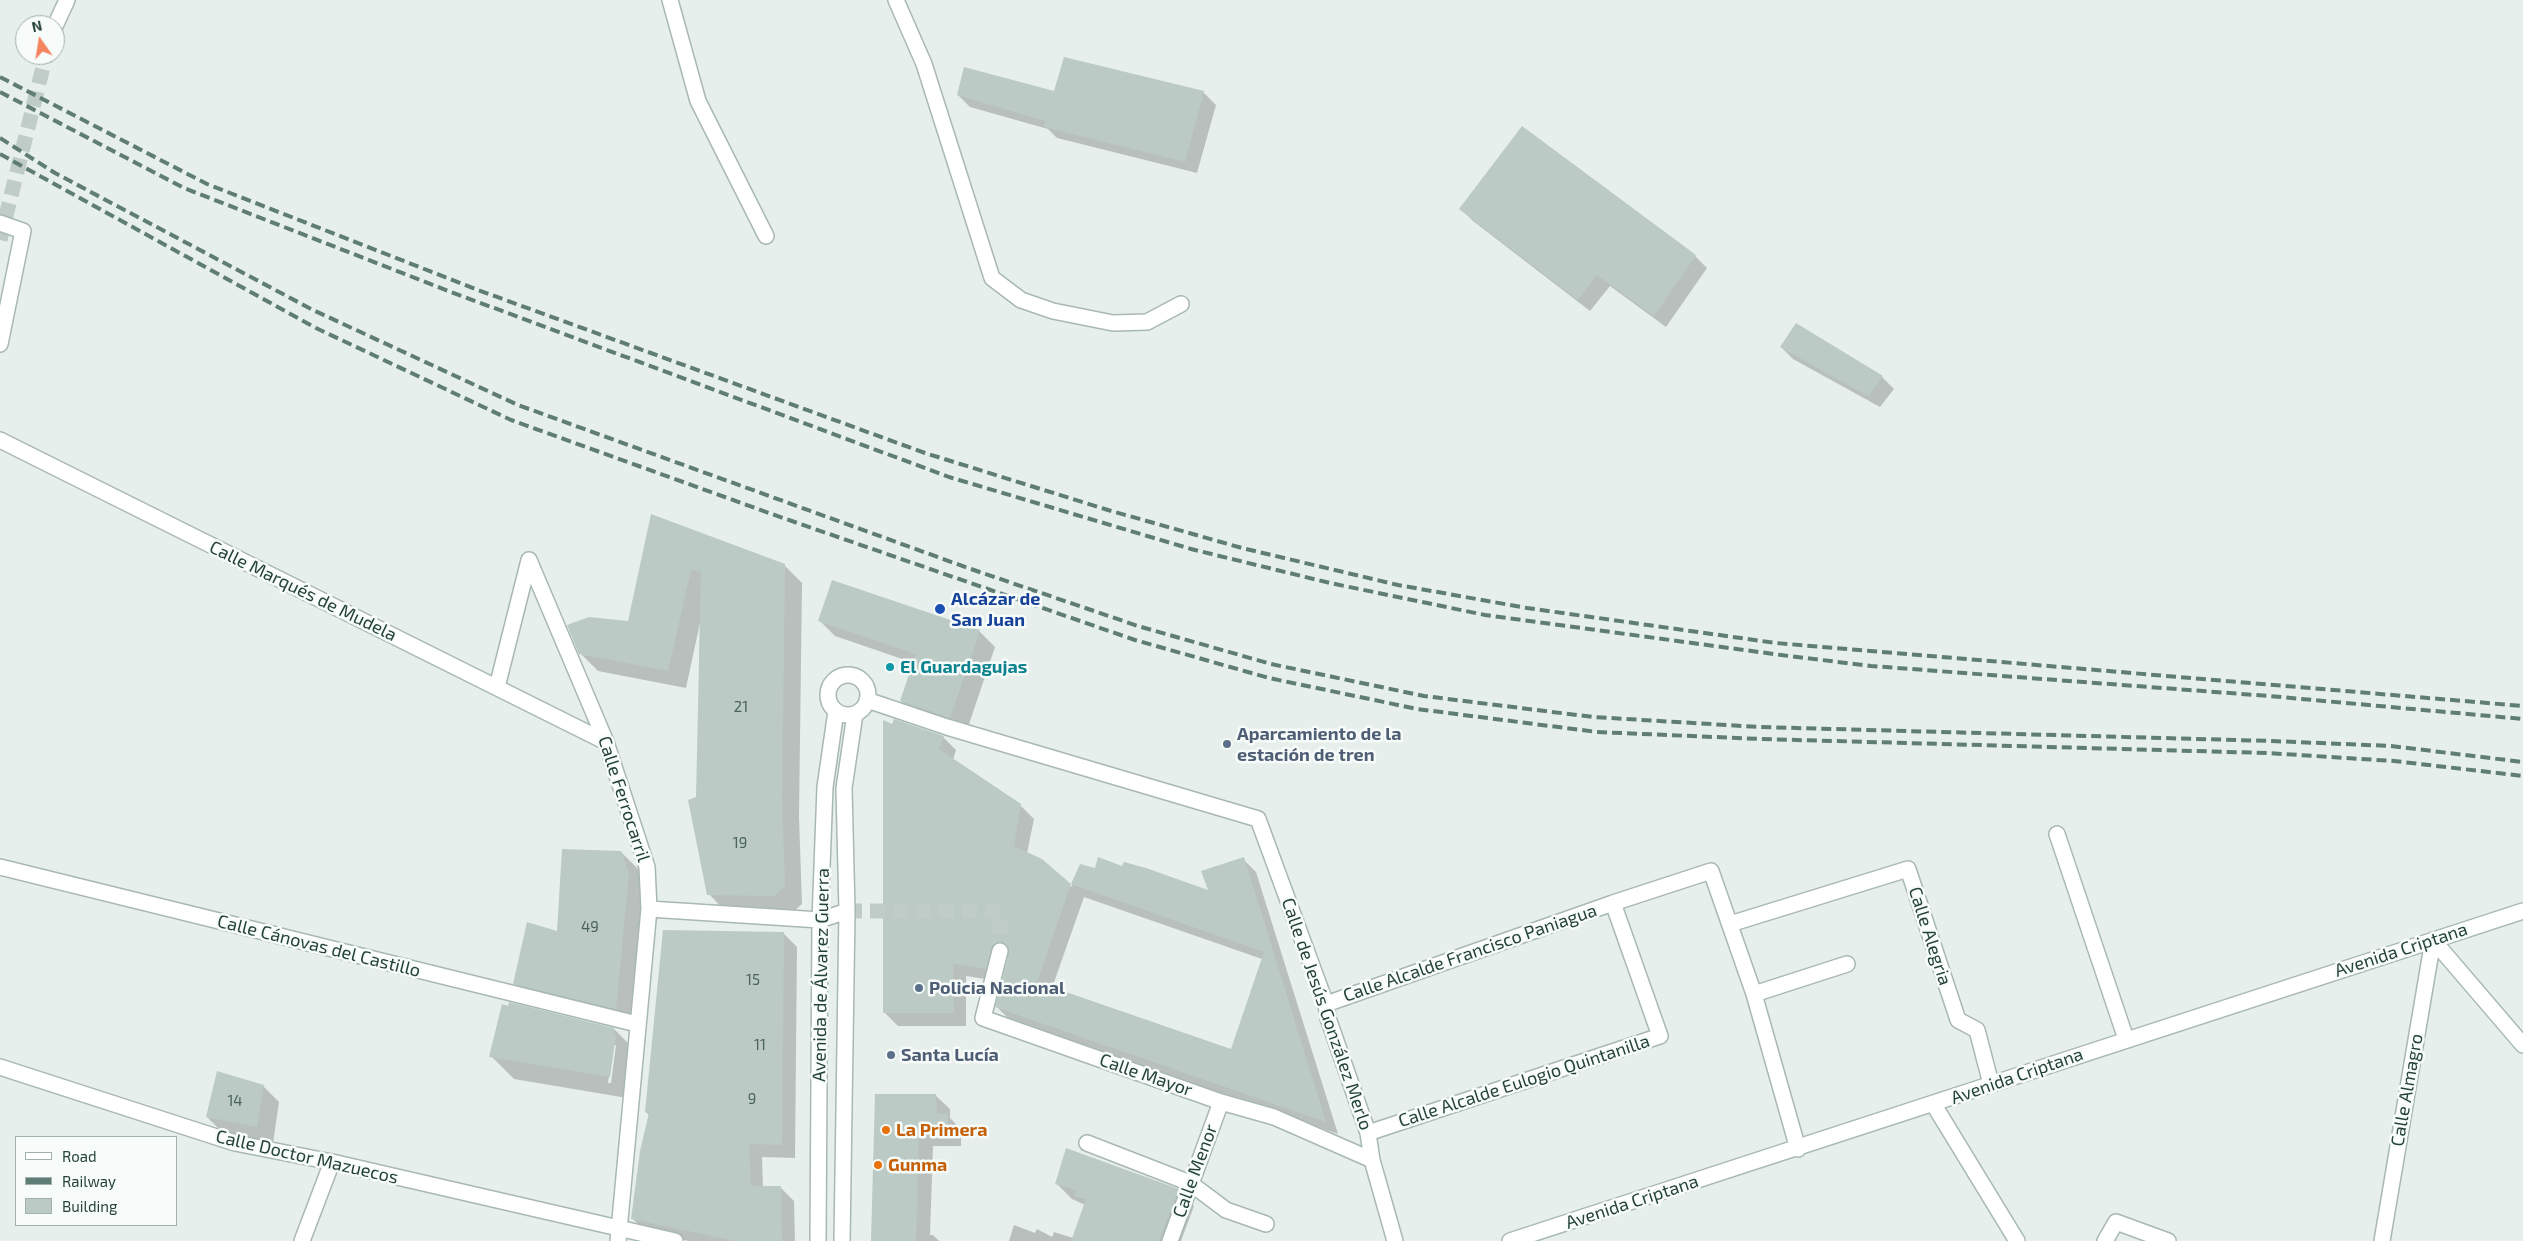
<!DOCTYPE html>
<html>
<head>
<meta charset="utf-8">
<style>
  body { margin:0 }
  #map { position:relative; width:2523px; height:1241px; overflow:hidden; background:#e6efeb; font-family:"Exo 2",sans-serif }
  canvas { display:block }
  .legend { position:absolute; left:15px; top:1136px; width:162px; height:90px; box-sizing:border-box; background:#f7fbf9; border:1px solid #a3b1ad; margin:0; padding:6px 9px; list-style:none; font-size:15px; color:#24423a }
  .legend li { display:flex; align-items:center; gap:10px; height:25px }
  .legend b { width:25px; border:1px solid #a3b1ad }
  .north { position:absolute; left:15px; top:15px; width:50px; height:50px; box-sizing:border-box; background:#f7fbf9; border:1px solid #a3b1ad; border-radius:50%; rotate:347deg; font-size:14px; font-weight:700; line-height:20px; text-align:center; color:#24423a }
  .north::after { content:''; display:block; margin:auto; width:18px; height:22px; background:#f4845f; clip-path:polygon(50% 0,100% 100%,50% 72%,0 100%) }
</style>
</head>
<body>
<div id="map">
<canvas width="2523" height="1241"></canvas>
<ul class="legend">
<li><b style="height:6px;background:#fff"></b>Road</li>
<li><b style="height:6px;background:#5f7d75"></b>Railway</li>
<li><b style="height:14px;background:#bbcac4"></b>Building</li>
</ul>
<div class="north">N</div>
</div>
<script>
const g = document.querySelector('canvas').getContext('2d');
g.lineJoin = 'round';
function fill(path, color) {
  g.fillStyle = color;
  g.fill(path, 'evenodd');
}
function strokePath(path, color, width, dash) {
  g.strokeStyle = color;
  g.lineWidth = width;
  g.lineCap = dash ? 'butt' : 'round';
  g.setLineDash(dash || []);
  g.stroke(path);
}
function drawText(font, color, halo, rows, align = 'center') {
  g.font = font + ' "Exo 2",sans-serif';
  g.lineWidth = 5;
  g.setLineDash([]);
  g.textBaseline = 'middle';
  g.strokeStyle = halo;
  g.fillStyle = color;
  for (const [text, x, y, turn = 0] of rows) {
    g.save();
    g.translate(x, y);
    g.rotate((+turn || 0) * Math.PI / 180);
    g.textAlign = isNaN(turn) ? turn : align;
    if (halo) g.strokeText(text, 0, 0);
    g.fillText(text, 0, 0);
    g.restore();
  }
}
const shadow = new Path2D(`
  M1065,58L1204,93L1216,105L1197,173L1057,138L1048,129L970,107L958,95L1055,92Z
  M1522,128L1695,256L1707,268L1666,327L1610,286L1590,311L1473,221L1461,209Z
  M1781,347L1882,377L1894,389L1880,407L1793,359Z
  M652,515L784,565L802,583L799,817L802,904L792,913L726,912L709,894L697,798L700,623L686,688L598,671L580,653L629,622Z
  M819,620L979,631L995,647L966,733L917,717L901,701L914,663L835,636Z
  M893,726L943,737L956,750L953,760L1020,805L1034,819L1027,853L1041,860L1071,887L1081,866L1096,870L1123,867L1210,892L1243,859L1256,872L1338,1134L1010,1020L997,1007L1010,957L1006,958L999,981L966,976V1026H898L884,1012ZM1084,897L1262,959L1232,1050L1052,988Z
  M621,852L644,875L639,1032L538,1007L514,983L558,933Z
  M783,933L797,947L795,1158L762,1157L763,1187L781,1188L794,1201L795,1241H689L646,1232L632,1218L649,1115L646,1112Z
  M509,1008L614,1029L637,1052L633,1099L514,1079L491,1056ZM613,1045H616L611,1083H608Z
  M263,1086L279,1102L273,1143L223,1133L207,1117Z
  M935,1095L950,1109V1118L961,1129V1146H933L930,1235H933L939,1241H872L876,1096Z
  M1056,1183L1178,1190L1194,1206L1181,1241H1009L1014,1225L1035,1233L1037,1229L1052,1237L1054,1232L1073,1238L1085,1205L1072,1199Z`);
const building = new Path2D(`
  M1064,57L1204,91L1185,162L1044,127L1045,121L957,95L964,67L1054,91Z
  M1522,126L1696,255L1654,316L1597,275L1578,300L1459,209Z
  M1796,323L1883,376L1868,396L1780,347Z
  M651,514L785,564L782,798L785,886L774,896L707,895L688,800L696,797L701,572L691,570L668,671L579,654L567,625L589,617L628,621Z
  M832,580L980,630L950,718L900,701L916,654L818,621Z
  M894,719L944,736L939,749L1021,804L1014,846L1042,859L1071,884L1080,864L1095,868L1098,857L1122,866L1124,862L1146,868L1208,890L1201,871L1244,857L1326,1122L995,1007L1009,953L1007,945L1002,942L993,945L986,969L953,964L954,1013H883V720L892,724ZM1071,884L1264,952L1231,1049L1037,982Z
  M562,849L621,851L629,874L616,1009L513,984L527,922L557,931Z
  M663,930L784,932L782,1145L749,1144L751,1186H781L782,1241H736L631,1219L640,1151L649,1113L645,1112Z
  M509,1002L614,1028V1034L616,1035L610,1077L489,1057L502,1004L508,1006Z
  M217,1071L264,1085L257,1127L206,1117Z
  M875,1094H936L937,1113L948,1114V1133H919L916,1241H871Z
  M1066,1148L1179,1189L1159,1241H1071L1086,1199L1074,1196L1076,1190L1055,1184Z`);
const minorTunnel = new Path2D(`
  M0,240L46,55
  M847,911H1000V951`);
const minor = new Path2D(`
  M670,0L698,101L766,236
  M896,0L924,64L992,278L1021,300L1053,311L1113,323L1147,322L1181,304
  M55,26L67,0
  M0,223L23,231L0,344
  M0,440L606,742
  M828 695a20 20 0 1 1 40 0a20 20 0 1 1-40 0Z
  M497,687L529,560L606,742L647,867L649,909L618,1241
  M867,700L947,727L1258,819L1326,1004L1328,1018L1368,1133L1372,1160L1395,1241
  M2057,834L2126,1039
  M0,867L637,1024
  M649,909L820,920L847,911
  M1730,924L1908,869L1958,1020L1977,1030L1991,1084
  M2433,940L2523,1045
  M1000,951L983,1018L1221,1102L1274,1117L1372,1160
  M1754,994L1847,964
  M1326,1004L1613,903L1711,871L1754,994L1798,1149
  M0,1067L235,1143L332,1162L675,1241
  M1934,1105L2017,1241
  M1368,1133L1660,1036L1613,903
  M1087,1143L1190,1183L1226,1210L1266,1224
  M302,1241L332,1162
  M818,1241L820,920L825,787L836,711
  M842,1241L847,911L844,788L855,714
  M1170,1241L1221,1102
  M1510,1241C1848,1133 2185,1021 2523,911
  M2105,1241L2116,1222L2168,1241
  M2382,1241L2433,940`);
const rail = new Path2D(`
  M0,77L207,184L478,290L925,453L1108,510L1242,548L1398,585L1527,608L1776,643L2523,706
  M0,92L184,188L451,292L949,477L1191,549L1330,583L1485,615L1781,655L1871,666L2269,696L2523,719
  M0,138L55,173L313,310L518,405L968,568L1138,626L1271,664L1424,696L1593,717L1760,727L2272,741L2391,746L2523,762
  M0,154L316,328L511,420L783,518L1135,640L1269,678L1417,709L1597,732L1761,739L2267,753L2394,761L2523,776`);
const markers = [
  [940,609,6,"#1a4fb4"],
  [890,667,5,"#0f9aa8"],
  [1227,744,5,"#5c6f8a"],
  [919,988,5,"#5c6f8a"],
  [891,1055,5,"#5c6f8a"],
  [886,1130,5,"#e8710a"],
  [878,1165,5,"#e8710a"]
];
const numberNames = [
  ["21",741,707],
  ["19",740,843],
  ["49",590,927],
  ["15",753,980],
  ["11",760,1045],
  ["9",752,1099],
  ["14",235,1101]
];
const streetNames = [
  ["Calle Marqués de Mudela",303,591,26],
  ["Calle Ferrocarril",624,799,72],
  ["Calle Alegria",1930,936,72],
  ["Calle Cánovas del Castillo",319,946,14],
  ["Avenida Criptana",2401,950,-18],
  ["Calle Alcalde Francisco Paniagua",1470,953,-19],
  ["Avenida de Álvarez Guerra",821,975,-89],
  ["Calle de Jesús González Merlo",1327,1014,71],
  ["Calle Mayor",1146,1075,19],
  ["Avenida Criptana",2017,1076,-19],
  ["Calle Alcalde Eulogio Quintanilla",1524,1081,-18],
  ["Calle Almagro",2407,1090,-80],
  ["Calle Doctor Mazuecos",307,1157,13],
  ["Calle Menor",1195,1171,-70],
  ["Avenida Criptana",1632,1202,-18]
];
const transitNames = [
  ["Alcázar de",951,599],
  ["San Juan",951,620]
];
const cultureNames = [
  ["El Guardagujas",900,667]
];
const serviceNames = [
  ["Aparcamiento de la",1237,734],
  ["estación de tren",1237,755],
  ["Policia Nacional",929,988],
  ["Santa Lucía",901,1055]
];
const foodNames = [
  ["La Primera",896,1130],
  ["Gunma",888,1165]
];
fill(shadow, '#0003');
fill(building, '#bbcac4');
strokePath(minorTunnel, '#bfccc8', 15, [15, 8]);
strokePath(minor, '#a8b8b2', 18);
strokePath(minor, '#fff', 15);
strokePath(rail, '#5f7d75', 4, [10, 5]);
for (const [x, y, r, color] of markers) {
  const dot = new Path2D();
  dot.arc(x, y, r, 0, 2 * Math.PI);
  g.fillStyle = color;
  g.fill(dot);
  strokePath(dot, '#f7fbf9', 2);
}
drawText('15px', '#4a645c', null, numberNames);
drawText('18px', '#24423a', '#f7fbf9', streetNames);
drawText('bold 18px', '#164399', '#f7fbf9', transitNames, 'left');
drawText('bold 18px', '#0d838f', '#f7fbf9', cultureNames, 'left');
drawText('bold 18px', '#4e5e75', '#f7fbf9', serviceNames, 'left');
drawText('bold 18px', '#c56008', '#f7fbf9', foodNames, 'left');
</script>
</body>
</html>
